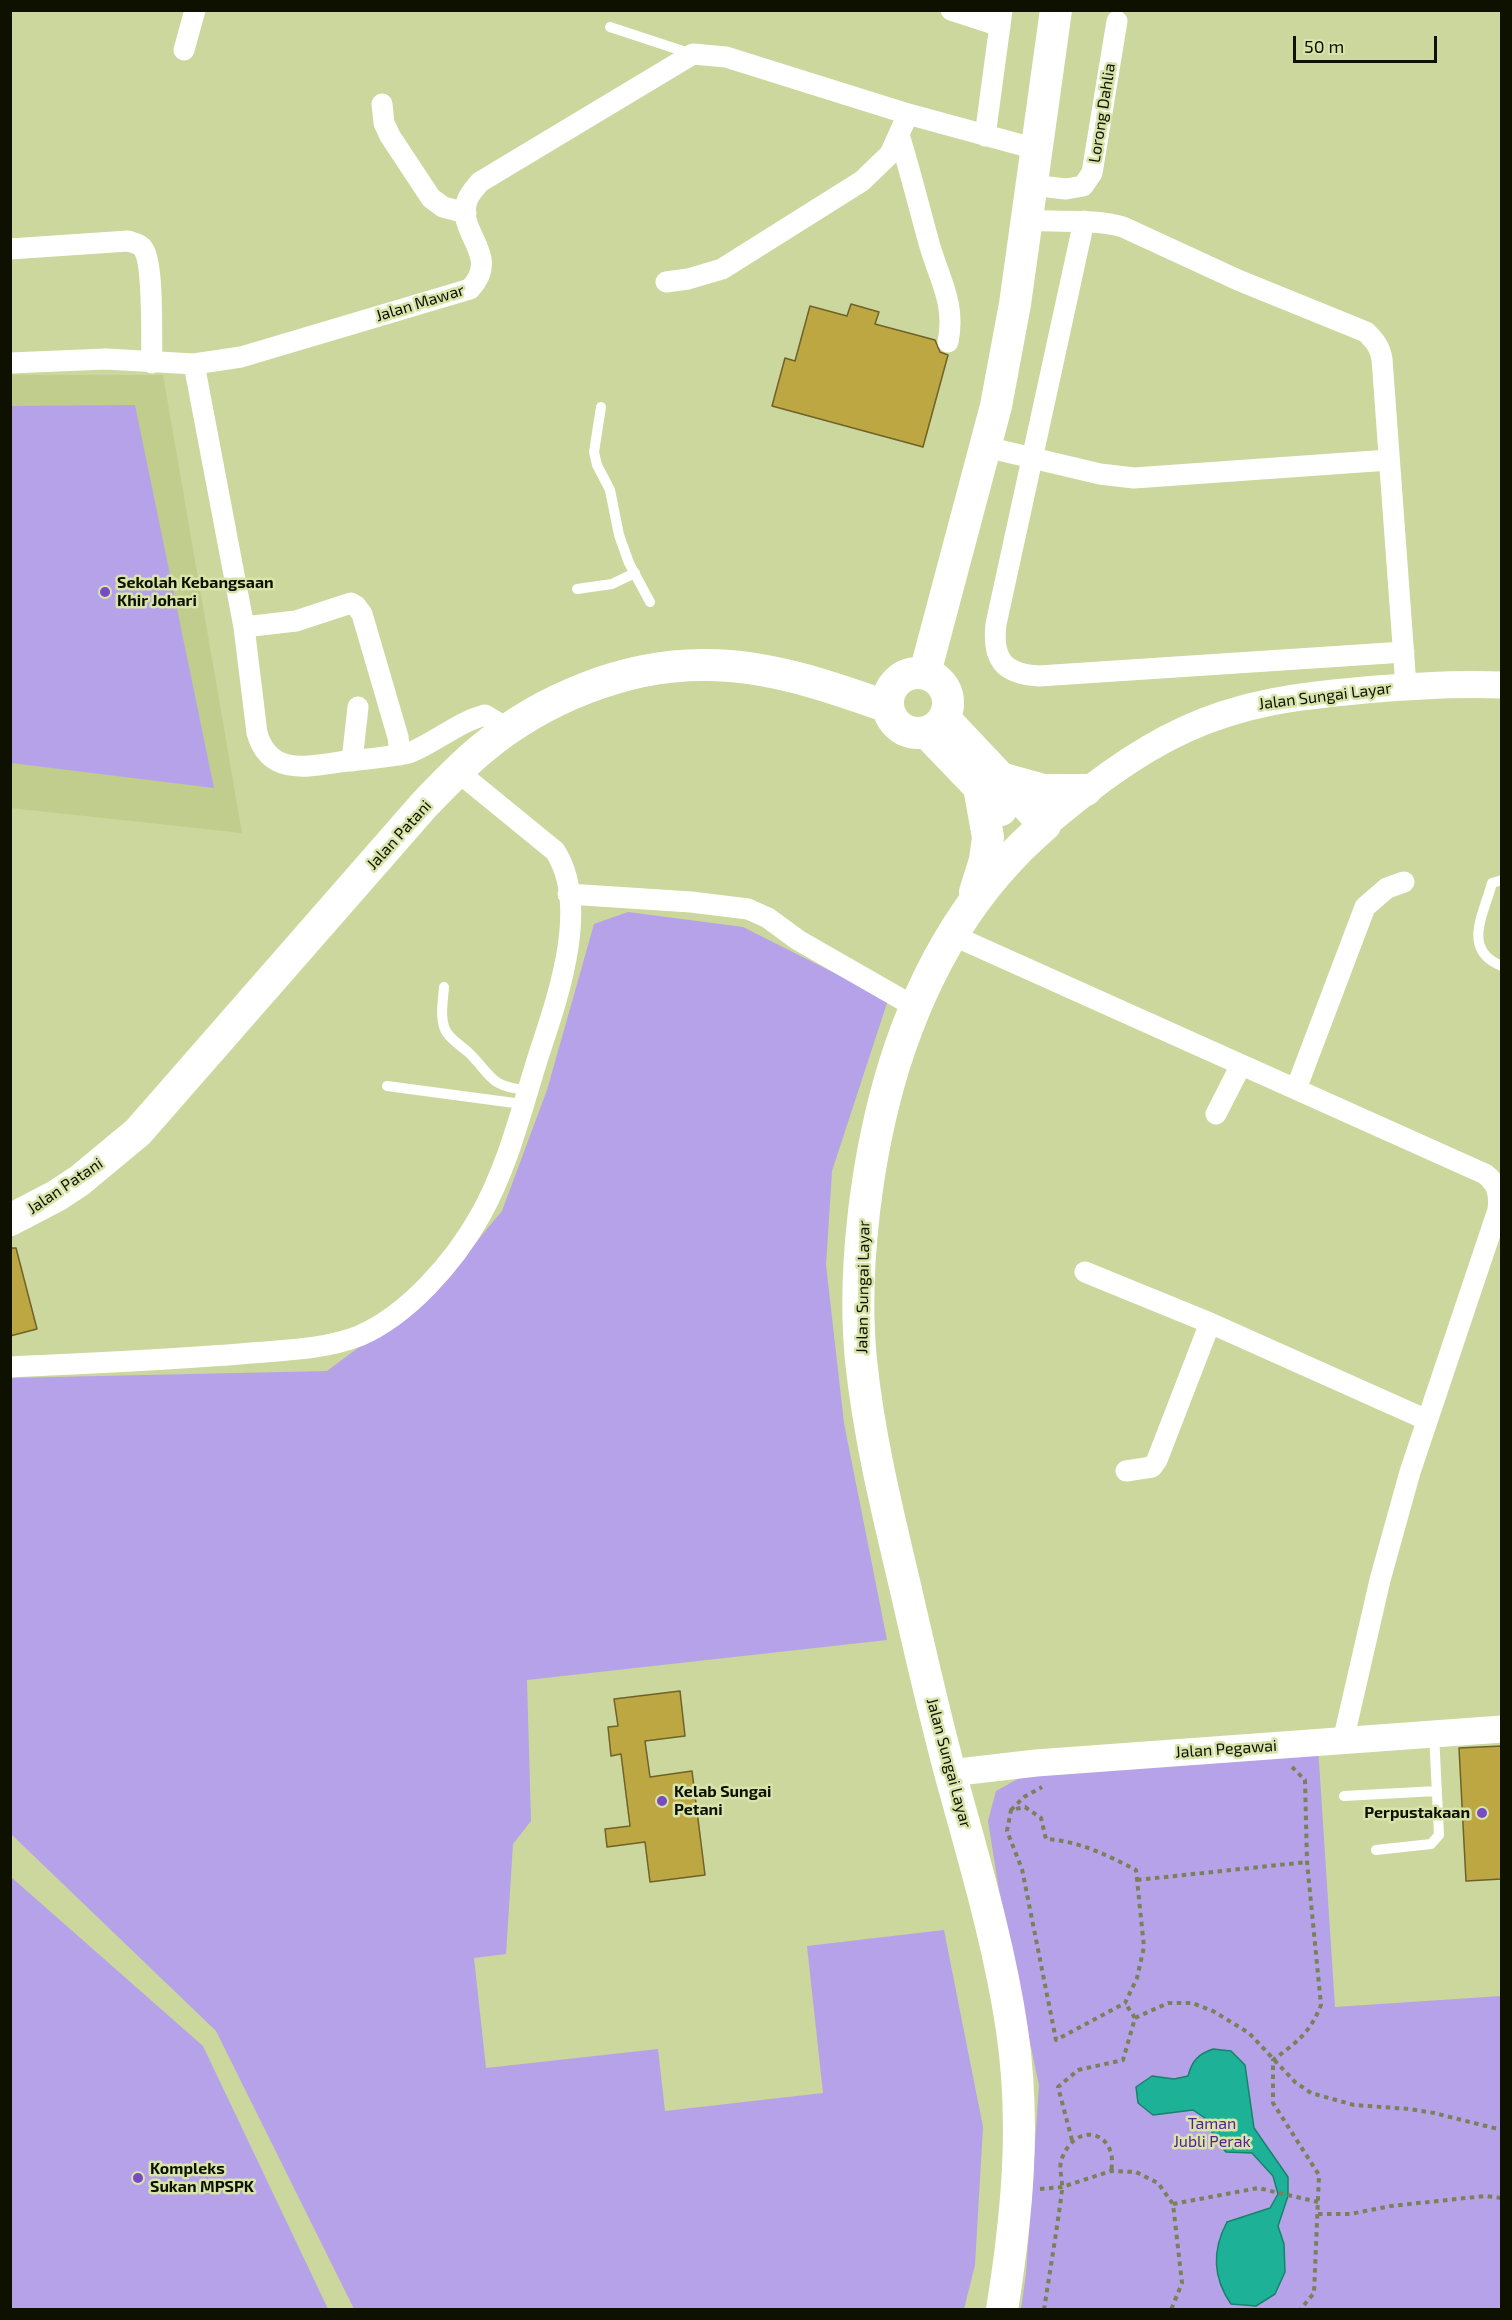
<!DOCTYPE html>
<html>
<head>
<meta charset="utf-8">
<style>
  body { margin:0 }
  #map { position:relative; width:1512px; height:2320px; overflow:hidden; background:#cbd79c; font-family:"Exo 2",sans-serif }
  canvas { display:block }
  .frame { position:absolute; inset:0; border:12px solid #0e1100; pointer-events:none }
  .scale { position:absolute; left:1293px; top:36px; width:144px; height:27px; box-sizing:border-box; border:3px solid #0e1100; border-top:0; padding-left:8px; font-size:18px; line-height:21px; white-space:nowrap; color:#0e1100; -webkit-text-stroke:4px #d8e4a9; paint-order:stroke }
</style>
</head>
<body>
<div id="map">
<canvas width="1512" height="2320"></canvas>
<div class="frame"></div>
<div class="scale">50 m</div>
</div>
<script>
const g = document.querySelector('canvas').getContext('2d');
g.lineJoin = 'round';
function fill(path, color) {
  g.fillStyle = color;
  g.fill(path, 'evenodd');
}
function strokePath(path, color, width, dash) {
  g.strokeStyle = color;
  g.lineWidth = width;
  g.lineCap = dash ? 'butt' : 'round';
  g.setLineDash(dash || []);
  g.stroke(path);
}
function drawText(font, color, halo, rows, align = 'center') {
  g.font = font + ' "Exo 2",sans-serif';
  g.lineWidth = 5;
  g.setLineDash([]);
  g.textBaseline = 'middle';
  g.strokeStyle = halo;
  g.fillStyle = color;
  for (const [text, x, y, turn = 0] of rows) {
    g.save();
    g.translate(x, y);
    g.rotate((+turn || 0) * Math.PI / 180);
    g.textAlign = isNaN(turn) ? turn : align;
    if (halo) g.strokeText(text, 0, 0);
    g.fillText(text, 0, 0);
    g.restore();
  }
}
const built = new Path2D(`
  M11,375H163L242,833L11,808Z`);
const green = new Path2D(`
  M135,405L214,788L11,763V406Z
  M628,912L743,927L888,1000L832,1171L826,1265L844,1423L887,1640L527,1680L531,1821L513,1844L506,1954L474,1958L486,2068L658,2049L665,2111L823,2093L807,1946L944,1930L983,2127L975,2265L964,2309H354L216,2031L11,1834L10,1378L327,1371L437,1289L502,1211L547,1090L594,924Z
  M1318,1747L1335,2007L1501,1996V2309H1021L1026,2274L1039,2086L999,1890L988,1821L996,1791L1025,1775Z
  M11,1877L203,2046L328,2309H11Z`);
const water = new Path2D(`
  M1213,2049L1231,2051L1245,2065L1254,2128L1288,2177V2196L1278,2226L1284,2244L1285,2272L1275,2294L1256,2306L1231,2304C1213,2278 1212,2250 1227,2222L1270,2208L1278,2194L1273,2176L1252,2153L1226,2152L1214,2138L1208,2120L1193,2110L1153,2115L1138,2103L1136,2087L1152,2076L1174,2079L1188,2076C1192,2061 1198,2054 1213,2049Z`);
const building = new Path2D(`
  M851,304L879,312L875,324L935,340L940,352L948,355L923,447L772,406L785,358L795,361L810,306L847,316Z
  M10,1248H16L37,1329L10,1336Z
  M680,1691L685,1736L645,1741L650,1777L692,1771L705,1875L650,1882L645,1842L607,1847L605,1829L630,1826L621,1754L611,1756L608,1727L618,1726L614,1699Z
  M1502,1746V1879L1466,1881L1459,1748Z`);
const path = new Path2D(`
  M1292,1767L1305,1780L1307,1862L1321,2005C1310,2033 1297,2042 1273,2060V2103L1319,2175L1314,2293L1300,2310
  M1025,1807L1041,1818L1046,1839C1079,1841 1107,1855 1136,1870L1144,1947L1137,1978L1125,2003L1056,2040L1022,1869L1007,1831L1011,1810Z
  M1011,1810L1024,1797L1042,1787
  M1137,1880L1307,1862
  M1135,2018L1168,2003H1192L1213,2011L1249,2033L1295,2082L1311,2093L1354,2105L1410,2109L1434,2113L1502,2130
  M1072,2140L1058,2087L1078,2070L1123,2060L1135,2018L1125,2003
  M1040,2189L1062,2187L1111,2171L1136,2172L1158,2183L1173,2204L1182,2283L1171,2310
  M1173,2204L1258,2188L1318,2202
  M1318,2214H1350L1391,2206L1485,2196L1502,2198
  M1044,2310C1050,2270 1057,2230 1062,2190C1063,2180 1058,2167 1062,2158C1078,2118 1119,2134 1111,2171`);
const service = new Path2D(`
  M610,27L692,54
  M601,407L594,452L597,465L610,490L619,535L629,563L650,602
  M577,589L612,584L635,573
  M1502,880L1492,883C1484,914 1461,950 1502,966
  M444,987C443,1001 439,1021 447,1033C452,1040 461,1046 468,1052C492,1075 489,1087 527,1090
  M387,1086L522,1104
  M1344,1796L1437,1791
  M1376,1850L1431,1844L1439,1835L1434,1734`);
const minor = new Path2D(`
  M951,10L1000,26
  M184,50L195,10
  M382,104L384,123L390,136L431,198L443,207L466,213
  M899,135C910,170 919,207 929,243C939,279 956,303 948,342
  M985,136L1002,10
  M1031,185L1066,189L1083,186L1092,173L1117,21
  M1027,220C1059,223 1092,218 1123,227L1238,280L1366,332C1375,341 1380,347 1382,359L1406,686
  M1084,221L996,624C992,659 1003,674 1039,676L1404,652
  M10,249L128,241C134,243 141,244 144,250C154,267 151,339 152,363
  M666,282L688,279L722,269L862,181L890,154L908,114
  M10,363L106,359L194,364L241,357L470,289C502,255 456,234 467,201C469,194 475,188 480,182L693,54L726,57L908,114L1036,149
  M194,364L244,627L257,733C270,779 312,765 348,761C368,759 389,757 409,753C435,743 458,722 485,715L508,729
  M986,447L1100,474L1134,478L1389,460
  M244,627L296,621L351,603L356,606L362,614L398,737L400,755
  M352,761L358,707
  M568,894L691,902L748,909L768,918L798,940L915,1007
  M952,935L1485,1174C1497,1183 1500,1194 1498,1210L1410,1472L1380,1580L1343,1741
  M1296,1089L1365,907L1387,888L1404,882
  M1216,1114L1241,1065
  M1085,1272L1210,1323L1427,1420
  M10,1367C91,1363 171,1360 251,1353C286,1350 326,1349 359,1336C408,1315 454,1262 480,1216C510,1163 523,1102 542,1045C560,991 589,903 555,851L457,771
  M1126,1471L1152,1467L1157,1460L1210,1323`);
const tertiary = new Path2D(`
  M1045,825C1088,789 1132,754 1184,730C1244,702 1300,696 1365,690C1410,686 1456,683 1502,685
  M950,1773L1036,1763L1502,1729`);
const secondary = new Path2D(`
  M888 703a30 30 0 1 1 60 0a30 30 0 1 1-60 0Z
  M925,673L996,406L1015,304L1056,10
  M944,718L1045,825C970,889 923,973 894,1066C867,1154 852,1269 861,1360C869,1438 888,1514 906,1590C921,1656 936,1722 954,1787C976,1867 1000,1948 1012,2030C1026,2124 1017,2216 1002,2310
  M926,732L1001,810
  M1000,778L1043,790H1086
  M975,892L985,860L988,837L979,787
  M10,1220L56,1196L79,1181L138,1132L424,805C443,785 462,765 483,748C542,699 625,665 702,665C766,664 829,686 888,707`);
const markers = [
  [105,592,6,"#784bc3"],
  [662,1801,6,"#784bc3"],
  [1482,1813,6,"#784bc3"],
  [138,2178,6,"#784bc3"]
];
const streetNames = [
  ["Lorong Dahlia",1102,113,-81],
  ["Jalan Mawar",420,303,-17],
  ["Jalan Sungai Layar",1325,696,-7],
  ["Jalan Patani",399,835,-48],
  ["Jalan Patani",65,1186,-34],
  ["Jalan Sungai Layar",863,1287,-89],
  ["Jalan Pegawai",1226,1749,-4],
  ["Jalan Sungai Layar",949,1763,75]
];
const poiNames = [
  ["Sekolah Kebangsaan",117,583],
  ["Khir Johari",117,601],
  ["Kelab Sungai",674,1792],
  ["Petani",674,1810],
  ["Perpustakaan",1470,1813,"right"],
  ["Kompleks",150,2169],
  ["Sukan MPSPK",150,2187]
];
const parkNames = [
  ["Taman",1212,2124],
  ["Jubli Perak",1212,2142]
];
fill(built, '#c0cd8c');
fill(green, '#b6a2e9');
fill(water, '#1db298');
strokePath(water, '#18826a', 1.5);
fill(building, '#bca742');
strokePath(building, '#6f6229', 1.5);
strokePath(path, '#798158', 4, [4.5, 4.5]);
strokePath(service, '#fff', 10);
strokePath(minor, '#fff', 21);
strokePath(tertiary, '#fff', 27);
strokePath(secondary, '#fff', 32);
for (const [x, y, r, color] of markers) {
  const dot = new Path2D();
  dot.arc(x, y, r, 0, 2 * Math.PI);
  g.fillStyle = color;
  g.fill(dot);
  strokePath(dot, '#d8e4a9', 2);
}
drawText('16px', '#0e1100', '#d8e4a9', streetNames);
drawText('bold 16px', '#0e1100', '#d8e4a9', poiNames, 'left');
drawText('16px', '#56209a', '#d8e4a9', parkNames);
</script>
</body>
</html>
